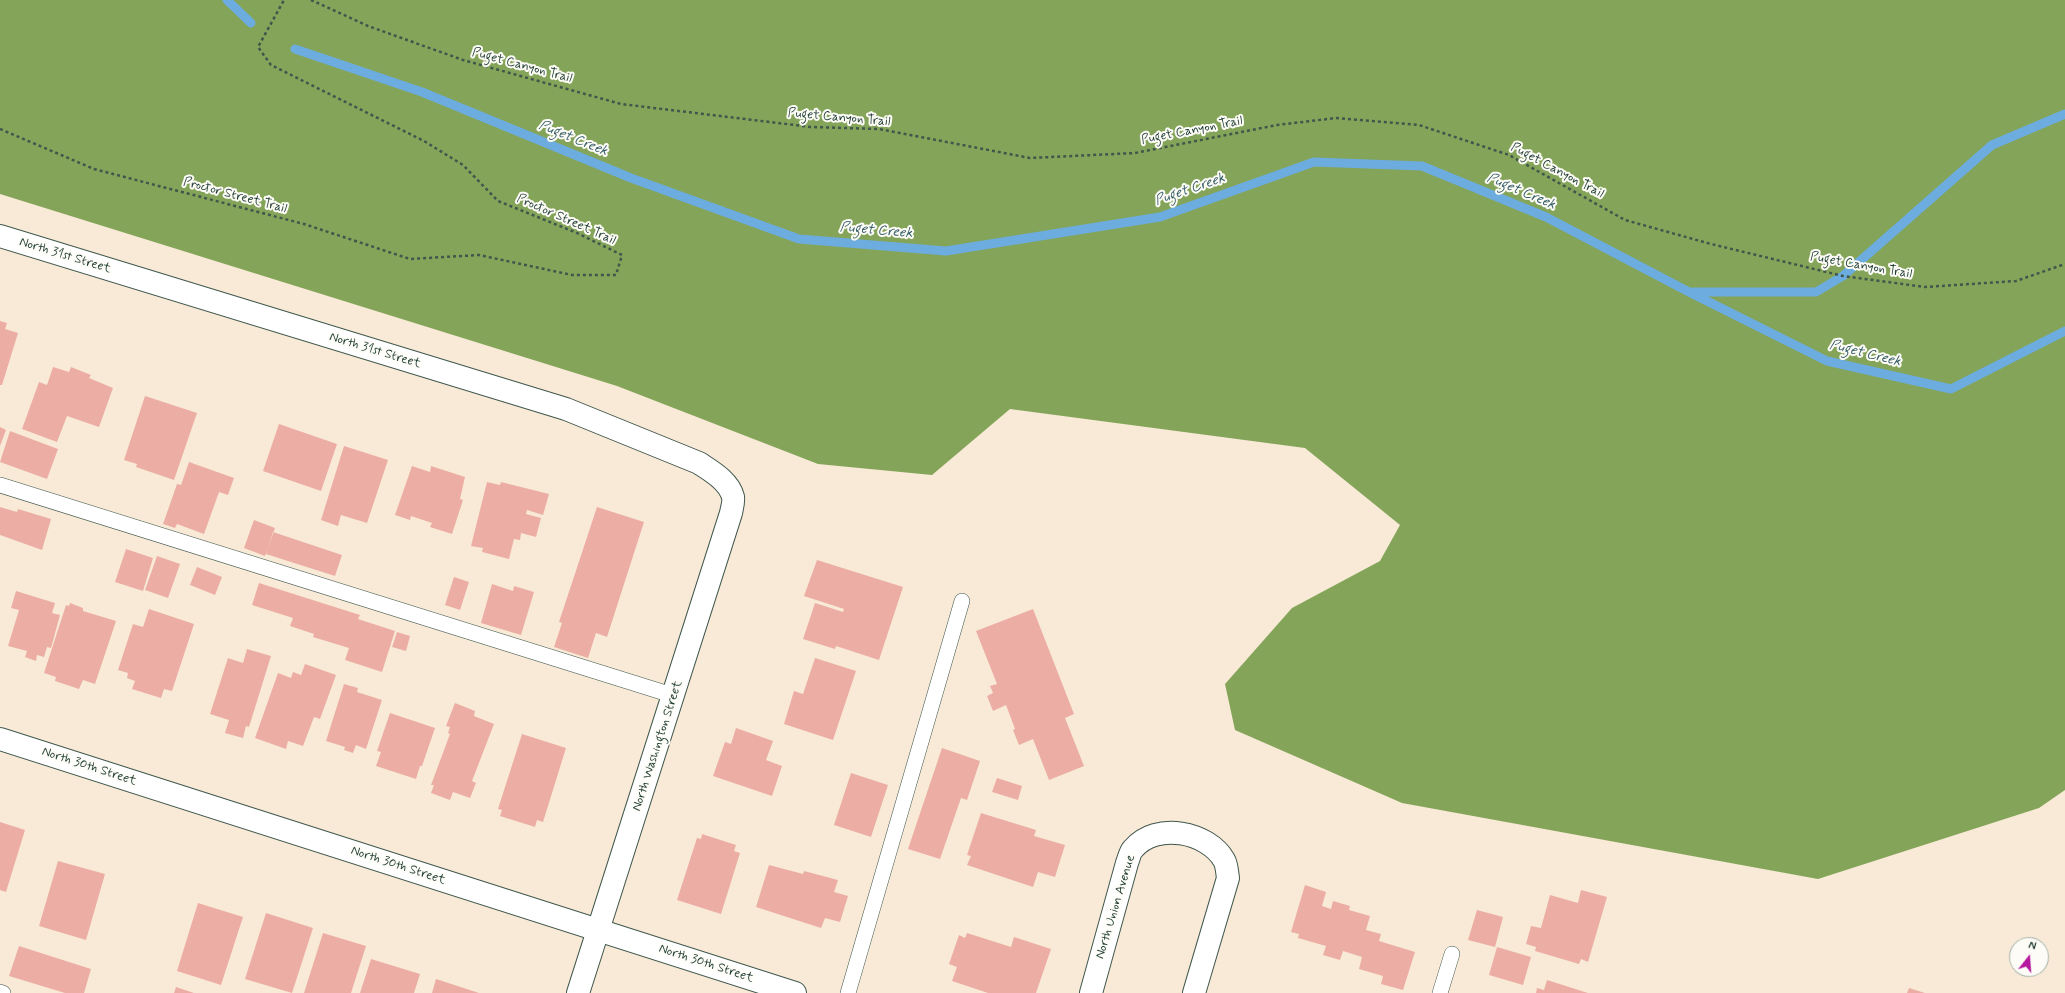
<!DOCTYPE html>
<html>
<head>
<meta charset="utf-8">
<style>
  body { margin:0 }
  #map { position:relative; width:2065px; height:993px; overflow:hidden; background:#f8ead7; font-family:Mynerve,sans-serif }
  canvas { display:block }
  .north { position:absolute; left:2009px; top:937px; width:40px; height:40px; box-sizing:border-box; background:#fdfcf7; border:1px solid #a4b0a9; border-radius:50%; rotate:17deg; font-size:11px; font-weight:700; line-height:16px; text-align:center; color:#1f3d34 }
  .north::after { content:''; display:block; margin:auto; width:14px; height:18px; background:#b5179e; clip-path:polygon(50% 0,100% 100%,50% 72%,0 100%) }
</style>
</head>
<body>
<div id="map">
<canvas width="2065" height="993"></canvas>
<div class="north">N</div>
</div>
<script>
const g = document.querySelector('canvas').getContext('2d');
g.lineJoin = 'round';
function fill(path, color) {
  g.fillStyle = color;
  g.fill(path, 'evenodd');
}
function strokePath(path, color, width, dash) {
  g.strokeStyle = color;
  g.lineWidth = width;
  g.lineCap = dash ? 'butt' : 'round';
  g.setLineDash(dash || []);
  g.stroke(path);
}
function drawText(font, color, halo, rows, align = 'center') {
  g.font = font + ' Mynerve,sans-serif';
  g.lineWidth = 4;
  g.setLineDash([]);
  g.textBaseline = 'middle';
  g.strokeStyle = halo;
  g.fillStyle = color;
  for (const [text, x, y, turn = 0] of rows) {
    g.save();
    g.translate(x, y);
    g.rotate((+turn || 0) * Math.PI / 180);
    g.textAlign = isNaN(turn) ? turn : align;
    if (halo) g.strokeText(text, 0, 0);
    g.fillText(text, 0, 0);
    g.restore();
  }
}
const forest = new Path2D(`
  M0,0H2065V790L2039,808L1818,879L1402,803L1235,730L1225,684L1292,608L1380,561L1400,525L1305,448L1010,409L932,475L818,464L617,386L0,194Z`);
const stream = new Path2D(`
  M227,0L251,23
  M295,49L422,92L631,178L799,239L946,251L1160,217L1314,162L1422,166L1546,217L1689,292L1827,361L1951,389L2065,331
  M1692,292H1816L1843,276L1992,145L2065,114`);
const building = new Path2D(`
  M0,321L7,323L5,329L18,333L2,385H0Z
  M53,367L69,372L71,367L91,375L89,378L113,388L99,427L67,416L57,442L22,429L39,382L47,385Z
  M145,396L197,413L174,480L136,467L137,464L124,460Z
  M279,424L337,444L321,491L263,471Z
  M0,427L6,430L0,446Z
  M10,431L58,449L47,479L0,462Z
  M344,446L388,460L367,523L341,515L338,526L321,520Z
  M189,462L234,478L228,495L219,492L204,534L177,524L175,528L163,524L177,484L181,485Z
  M412,466L430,472L431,466L465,477L460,499L463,500L452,534L430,527L432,523L411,516L410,520L395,515Z
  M487,482L500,485L501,482L549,494L543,515L527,510L526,514L541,518L536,537L521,533L520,540L514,539L509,559L482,552L483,548L471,546Z
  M0,507L17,512L18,509L51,519L42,550L0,535Z
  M597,507L644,522L607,637L596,633L588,658L554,647L562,623L559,622Z
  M254,520L275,528L265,556L244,548Z
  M273,532L342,555L335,576L266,554Z
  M126,549L153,558L143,591L115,582Z
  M157,556L180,564L168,598L145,590Z
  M817,560L903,587L879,660L836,646L835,649L803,639L815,603L843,612L844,609L804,596Z
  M197,567L222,577L215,595L190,585Z
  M454,577L469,582L460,610L445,605Z
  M259,583L360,615L358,619L395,631L382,672L345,660L349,648L313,637L314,634L290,626L293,618L252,605Z
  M492,584L513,591L514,586L534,592L521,635L481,623Z
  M16,591L55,603L52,613L60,615L51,648L47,647L44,657L37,655L36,661L25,657L27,651L8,646L19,610L11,608Z
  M70,603L83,608V611L116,621L95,684L83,680L79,689L55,681L56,677L44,673L66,605L69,606Z
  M149,609L194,624L172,691L164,689L161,698L132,689L135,681L127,678L128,673L118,670L133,624L143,627Z
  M1033,609L1074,714L1065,718L1084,766L1049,780L1033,739L1019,745L1013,730L1015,729L1006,705L993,711L987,696L993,693L990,686L997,684L976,631Z
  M397,632L410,636L406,651L392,647Z
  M247,649L271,656L249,727L246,726L243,738L225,733L229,720L210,714L228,658L243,663Z
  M815,658L856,671L833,740L784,724L794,691L803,694Z
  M305,664L336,675L320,719L314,717L303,746L288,741L286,749L255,738L278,673L291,678L293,672L301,675Z
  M344,684L358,688L357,692L382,700L366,749L356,745L353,753L344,750L345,747L326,741Z
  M455,703L475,711L474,716L494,724L472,781L476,783L470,798L453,792L450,800L431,793L434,785H431L450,734L448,733L450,727L446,726Z
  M390,713L435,728L422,766H420L416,779L376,766L381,752L377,751Z
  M736,728L773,741L766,760L782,766L772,796L713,776L725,742L731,744Z
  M522,734L566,748L543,822L537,820L535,827L500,816L502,810L498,809Z
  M942,748L980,761L967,800L961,798L940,859L908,849Z
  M851,773L888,785L871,837L834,825Z
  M997,778L1022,786L1018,800L992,792Z
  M981,813L1036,830L1034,836L1065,845L1055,877L1038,872L1033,887L967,865L971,856L967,855Z
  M0,822L25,830L6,892L0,890Z
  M702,834L736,845L734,851L740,853L721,914L677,900L697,838L701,839Z
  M58,861L105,874L86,940L39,926Z
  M769,865L803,874L804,871L838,880L834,892L848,896L840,922L825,918L821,928L756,907Z
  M1305,885L1326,892L1322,906L1331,909L1333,901L1350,906L1349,910L1370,916L1366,930L1381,934L1379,941L1415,952L1403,990L1381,984L1383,976L1359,969L1362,957L1343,951L1340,960L1323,955L1326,946L1298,938L1299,934L1291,932Z
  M1581,890L1607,897L1588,962L1581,959L1579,964L1535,951L1536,947L1526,944L1531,926L1541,928L1550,895L1578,903Z
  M198,903L243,917L221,985L177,971Z
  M1477,910L1503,917L1495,947L1468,940Z
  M266,913L313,928L292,993L245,979Z
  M323,933L366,946L351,993H304Z
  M967,933L1011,947L1014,937L1051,949L1036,993H988L952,981L957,967L949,964L959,935L965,938Z
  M19,946L91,969L84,993H65L9,976Z
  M1497,947L1531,957L1523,985L1489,975Z
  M371,959L420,974L414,993H360Z
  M436,979L479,993H432Z
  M1547,980L1588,993H1536L1537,988L1544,990Z
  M176,987L194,993H174Z
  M1909,988L1925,993H1907Z`);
const path = new Path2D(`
  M311,0L368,26L463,60L621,104L811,127L879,129L1030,158L1135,153L1277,125L1336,118L1419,125L1509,155L1625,220L1711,244L1843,276L1925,287L2016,281L2065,264
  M0,129L94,169L304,224L410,259L479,255L572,275H616L622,255L577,233L498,201L463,165L424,141L271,65L258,47L284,0`);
const lane = new Path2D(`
  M0,485L675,696
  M0,992L3,993
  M848,993L962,601
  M1440,993L1452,954`);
const street = new Path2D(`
  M0,236L566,409L699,463C711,471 729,481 733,497C734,501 732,508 731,513L578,993
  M1091,993L1127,863C1129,858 1130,852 1133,849C1156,821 1208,832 1224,860C1227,865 1227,872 1228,878L1194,993`);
const secondary = new Path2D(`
  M0,739L795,993`);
const streetNames = [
  ["Puget Canyon Trail",522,66,15],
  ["Puget Canyon Trail",839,118,5],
  ["Puget Canyon Trail",1192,131,-11],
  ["Puget Canyon Trail",1557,171,28],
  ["Proctor Street Trail",235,196,15],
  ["Proctor Street Trail",566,220,24],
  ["North 31st Street",65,256,17],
  ["Puget Canyon Trail",1861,266,10],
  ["North 31st Street",375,351,17],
  ["North Washington Street",658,746,-72],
  ["North 30th Street",89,767,18],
  ["North 30th Street",398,866,18],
  ["North Union Avenue",1116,907,-73],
  ["North 30th Street",706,964,18]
];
const waterNames = [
  ["Puget Creek",573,139,22],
  ["Puget Creek",1190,190,-19],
  ["Puget Creek",1521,192,23],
  ["Puget Creek",876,231,5],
  ["Puget Creek",1865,354,14]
];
fill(forest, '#84a559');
strokePath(stream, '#6cacdf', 9);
fill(building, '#ecaea4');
strokePath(lane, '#40574c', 16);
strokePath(street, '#40574c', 24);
strokePath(secondary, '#40574c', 24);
strokePath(path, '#40574c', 2.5, [3, 3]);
strokePath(lane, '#fff', 15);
strokePath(street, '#fff', 22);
strokePath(secondary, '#fff', 22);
drawText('13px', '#1f3d34', '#fdfcf7', streetNames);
drawText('italic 14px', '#365e67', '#fdfcf7', waterNames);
</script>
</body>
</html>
